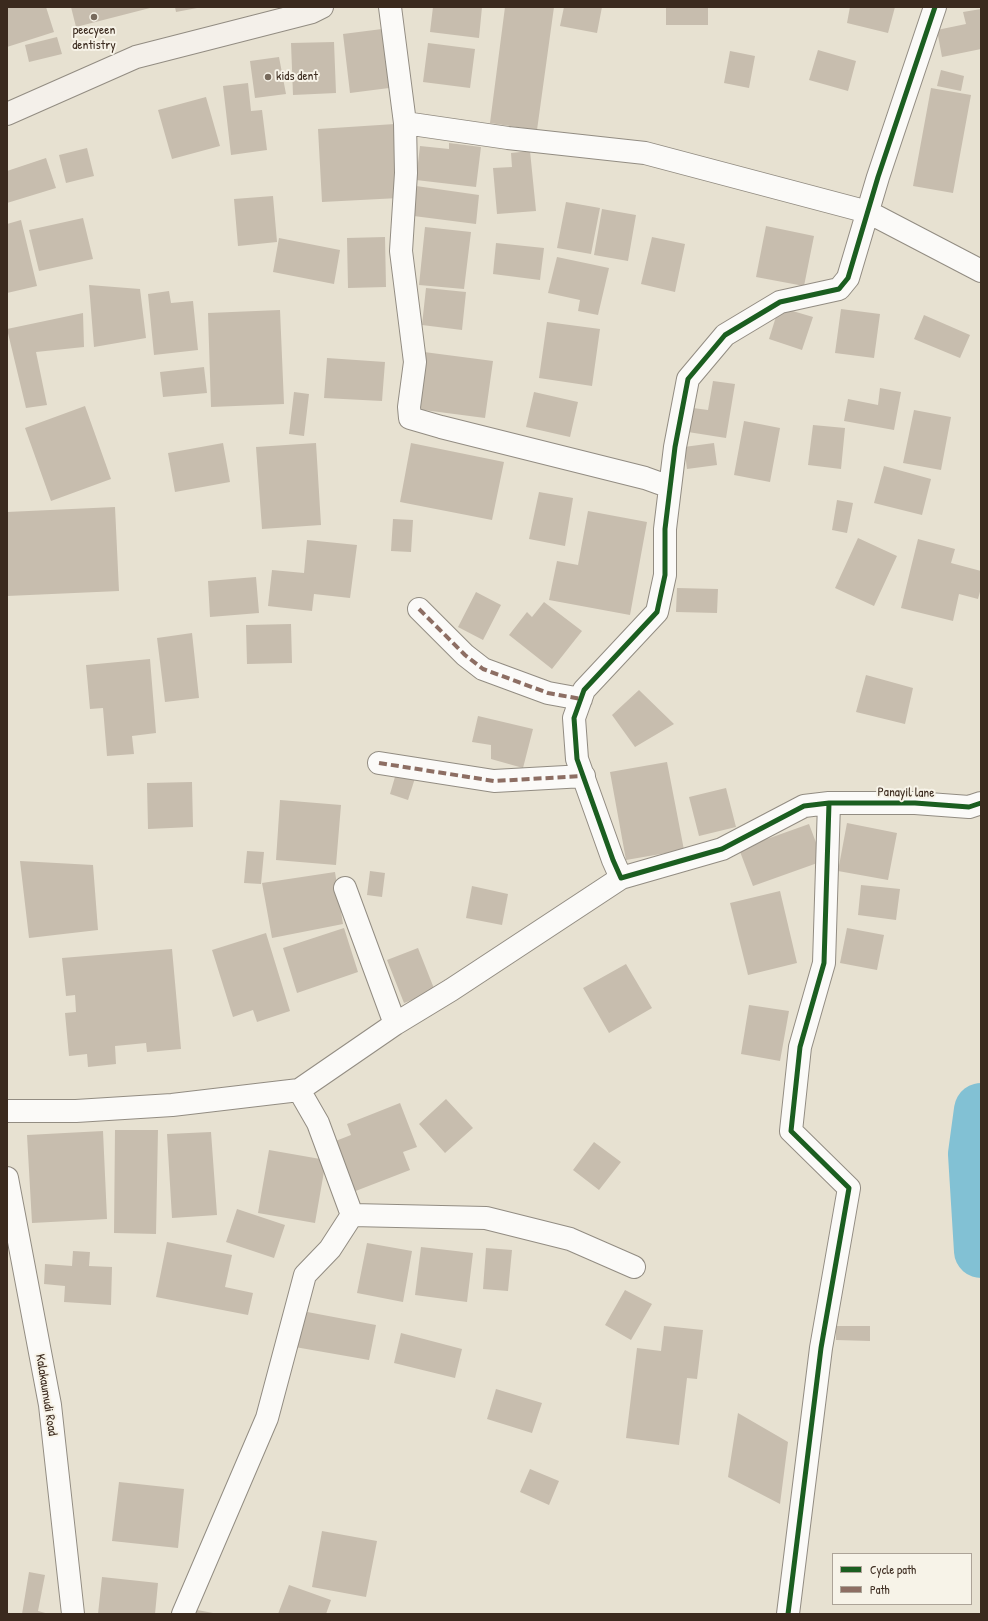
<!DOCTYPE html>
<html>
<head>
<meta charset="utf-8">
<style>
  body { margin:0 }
  #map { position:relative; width:988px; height:1621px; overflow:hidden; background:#e7e1d1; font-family:"Patrick Hand",sans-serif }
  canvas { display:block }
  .frame { position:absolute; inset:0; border:8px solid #3b2a1e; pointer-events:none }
  .legend { position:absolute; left:832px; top:1553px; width:140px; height:52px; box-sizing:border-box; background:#f7f3e8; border:1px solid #aca397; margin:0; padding:5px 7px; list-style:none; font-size:12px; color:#3b2a1e }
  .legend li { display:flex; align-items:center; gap:8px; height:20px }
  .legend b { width:20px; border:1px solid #aca397 }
</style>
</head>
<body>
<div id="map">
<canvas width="988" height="1621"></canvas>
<div class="frame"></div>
<ul class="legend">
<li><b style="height:5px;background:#1b5e20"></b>Cycle path</li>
<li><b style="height:5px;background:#8d6e63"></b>Path</li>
</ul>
</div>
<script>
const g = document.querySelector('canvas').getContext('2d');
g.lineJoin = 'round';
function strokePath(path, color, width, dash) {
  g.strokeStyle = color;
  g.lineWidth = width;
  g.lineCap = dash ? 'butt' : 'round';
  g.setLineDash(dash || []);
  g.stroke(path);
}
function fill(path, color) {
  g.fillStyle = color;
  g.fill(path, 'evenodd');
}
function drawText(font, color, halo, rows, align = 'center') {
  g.font = font + ' "Patrick Hand",sans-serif';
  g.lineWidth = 4;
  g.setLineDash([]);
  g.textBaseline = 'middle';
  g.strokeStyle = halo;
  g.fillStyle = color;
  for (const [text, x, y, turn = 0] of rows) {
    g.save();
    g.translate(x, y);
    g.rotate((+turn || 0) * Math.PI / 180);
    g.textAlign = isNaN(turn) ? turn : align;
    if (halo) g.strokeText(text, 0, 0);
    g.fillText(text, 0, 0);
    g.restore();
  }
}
const river = new Path2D(`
  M981,1110L975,1154L981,1251`);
const building = new Path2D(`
  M7,7H46L54,32L7,47Z
  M71,7H150V8L76,27Z
  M175,7H197V8L176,12Z
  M433,7H482L479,38L430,32Z
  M505,7H554L537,130L490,123Z
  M564,7H602L597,33L560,26Z
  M666,7H708V25H666Z
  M850,7H895L888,33L847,23Z
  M981,9V49L942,57L937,30L966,24L963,12Z
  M382,29L389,88L350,93L343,34Z
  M57,37L62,54L29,62L25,45Z
  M334,42L336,93L293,95L291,43Z
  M428,43L475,49L470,88L423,82Z
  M818,50L856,61L848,91L809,80Z
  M730,51L755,56L749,88L724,83Z
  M279,57L286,94L255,98L250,61Z
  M941,70L964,76L961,91L937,86Z
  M248,83L251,111L262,110L267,150L231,155L223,86Z
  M931,88L971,95L953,193L913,186Z
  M206,97L220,146L172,159L158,110Z
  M395,124L399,198L322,202L318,129Z
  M449,143L481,147L476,187L416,180L420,146L449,149Z
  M87,148L94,176L66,183L59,155Z
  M530,151L536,211L497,214L493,168L512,167L511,153Z
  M46,158L56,188L7,203V171Z
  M409,185L479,195L476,224L406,215Z
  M273,196L277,242L238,246L234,199Z
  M566,202L600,208L591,254L557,248Z
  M602,209L636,215L628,261L594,255Z
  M83,218L93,259L39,271L29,230Z
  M21,220L37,286L7,293V224Z
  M766,226L814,236L804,286L756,277Z
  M425,227L471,232L464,289L419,285Z
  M385,237L386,287L348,288L347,238Z
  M652,237L685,244L675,292L641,284Z
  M279,238L340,250L334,284L273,272Z
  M496,243L544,248L540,280L493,274Z
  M557,257L609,268L598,315L578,311L580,300L548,293Z
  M89,285L140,289L146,338L94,347Z
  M426,288L466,292L462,330L422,325Z
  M169,291L171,303L193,301L198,350L154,355L148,294Z
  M779,307L813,317L802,350L769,339Z
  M841,309L880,314L874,358L835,353Z
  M280,310L284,404L211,407L208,313Z
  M83,313L84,347L36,352L47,405L26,408L7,329Z
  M924,315L970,335L960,358L914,339Z
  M547,322L600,329L592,386L539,378Z
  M424,352L493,361L485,418L416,409Z
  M327,358L385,362L382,401L324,398Z
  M204,367L207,393L163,397L160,372Z
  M713,381L735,384L726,438L688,432L693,408L708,410Z
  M880,388L901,392L894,430L844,421L848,399L878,405Z
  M294,392L309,394L304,436L289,434Z
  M534,392L578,402L570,437L526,427Z
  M85,406L111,479L51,501L25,428Z
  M914,410L951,417L941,470L903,463Z
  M744,421L780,428L770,482L734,475Z
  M813,425L845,428L841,469L808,465Z
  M223,443L230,482L175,492L168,453Z
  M316,443L321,525L262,529L256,447Z
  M411,443L504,462L492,520L400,502Z
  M714,443L717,465L687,469L684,447Z
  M884,466L931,479L922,515L874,503Z
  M539,492L573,498L565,546L529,539Z
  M837,500L853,503L847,533L832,530Z
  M115,507L119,591L7,596V512Z
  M588,511L647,522L630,615L549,600L557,561L578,565Z
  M393,519L413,520L411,552L391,551Z
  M858,538L897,556L874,606L835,588Z
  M918,539L955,549L951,563L981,571V588L978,599L959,594L953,621L901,608Z
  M307,540L357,545L350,598L314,594L312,611L268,606L272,570L304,573Z
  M256,577L259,613L210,617L208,581Z
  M677,588L718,589L717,613L676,612Z
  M476,592L501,605L483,640L458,627Z
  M544,602L582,631L552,669L509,635L527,612L532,617Z
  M291,624L292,663L247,664L246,625Z
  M192,633L199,698L165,702L157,638Z
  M150,659L156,733L132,736L134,754L107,756L103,708L90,709L86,665Z
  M866,675L913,688L905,724L856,712Z
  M639,690L674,724L635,747L612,715Z
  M478,716L533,729L523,768L491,759V745L472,742Z
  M667,762L684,850L626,860L610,772Z
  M397,770L416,775L408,800L390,794Z
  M192,782L193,827L148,829L147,783Z
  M726,788L736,827L699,836L689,797Z
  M280,800L341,805L336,865L276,860Z
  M847,823L897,833L888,880L838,871Z
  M809,824L823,861L753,886L739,849Z
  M247,851L264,852L261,884L244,883Z
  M20,861L93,865L98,930L29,938Z
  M370,871L385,873L382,897L367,895Z
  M335,872L343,924L272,938L262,883Z
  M861,885L900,889L896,920L858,915Z
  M472,886L508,894L502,925L466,918Z
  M780,891L797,963L748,975L730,903Z
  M344,928L358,972L297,993L283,948Z
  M847,928L884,935L877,970L840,963Z
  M266,933L290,1011L257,1022L253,1010L233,1017L212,950Z
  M418,948L435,991L404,1003L387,960Z
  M172,949L181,1049L147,1052L146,1043L115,1046L116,1064L88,1067L87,1054L69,1056L65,1013L76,1012L75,995L66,996L62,958Z
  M626,964L652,1008L609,1033L583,988Z
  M749,1005L789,1011L780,1061L741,1054Z
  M446,1099L473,1128L445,1153L419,1124Z
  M400,1103L417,1147L403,1152L410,1170L353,1192L333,1142L351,1135L347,1124Z
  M115,1130H158L156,1234L114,1233Z
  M103,1131L107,1219L32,1223L27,1135Z
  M211,1132L217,1215L172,1218L167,1134Z
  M594,1142L621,1162L599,1190L573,1170Z
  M269,1150L326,1160L315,1223L258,1213Z
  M237,1209L285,1225L274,1258L226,1242Z
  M167,1242L232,1255L225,1287L253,1293L248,1315L156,1297Z
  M367,1243L412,1251L403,1302L357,1293Z
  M421,1247L473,1253L467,1302L415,1295Z
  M486,1248L512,1250L508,1291L483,1289Z
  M73,1251L90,1252L89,1266L112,1267L111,1305L64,1302L65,1286L44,1284L45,1264L72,1266Z
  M625,1290L652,1304L631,1340L605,1325Z
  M302,1311L376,1325L369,1360L295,1347Z
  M664,1326L703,1330L697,1379L687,1378L679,1445L626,1438L637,1348L661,1351Z
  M836,1326H870V1341L836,1340Z
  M401,1333L462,1349L455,1378L394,1363Z
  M496,1389L542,1403L532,1433L487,1419Z
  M738,1413L788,1442L780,1504L728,1477Z
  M530,1469L559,1481L549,1505L520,1492Z
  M119,1482L184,1489L178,1548L112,1541Z
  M322,1531L377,1541L366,1597L312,1587Z
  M29,1572L45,1575L38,1611L49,1614H22Z
  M102,1577L158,1583L155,1614H98Z
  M289,1585L331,1600L326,1614H278Z
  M192,1609L213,1613V1614H191Z`);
const minor = new Path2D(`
  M390,7L405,123L406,173L401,251L415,362L409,407L410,418L441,427L645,478L670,487
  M935,7L878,177L848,278L839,289L780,302L725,335L688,379L675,447L665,529V575L657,612L584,690L574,718L577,759L613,860L621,878L722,849L804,806L829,803H915L969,807L981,803
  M405,123L508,138L645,153L868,212L981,271
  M419,609L465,655L483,669L548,693L581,699
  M379,763L494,781L584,776
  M345,888L395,1024
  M299,1090L318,1123L352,1215
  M7,1111H76L172,1105L299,1090L395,1024L451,990L621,878
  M183,1614L267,1418L305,1275L330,1249L352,1215L486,1218L570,1239L634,1267
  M788,1614L821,1348L849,1188L791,1131L800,1047L824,963L829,803`);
const tertiary = new Path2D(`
  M7,1178L50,1405L73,1614`);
const secondary = new Path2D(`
  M7,114L136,57L312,12L322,7`);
const quiet = new Path2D(`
  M419,609L465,655L483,669L548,693L581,699
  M379,763L494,781L584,776`);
const cycleway = new Path2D(`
  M935,7L878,177L848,278L839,289L780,302L725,335L688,379L675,447L665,529V575L657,612L584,690L574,718L577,759L613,860L621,878L722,849L804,806L829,803H915L969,807L981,803
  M788,1614L821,1348L849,1188L791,1131L800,1047L824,963L829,803`);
const markers = [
  [94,17,4,"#776a5d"],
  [268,77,4,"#776a5d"]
];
const poiNames = [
  ["peecyeen",94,31],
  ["dentistry",94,46],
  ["kids dent",276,77,"left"]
];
const streetNames = [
  ["Panayil lane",906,793,1],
  ["Kalakaumudi Road",46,1395,81]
];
strokePath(river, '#82c1d4', 54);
fill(building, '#c7bdae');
strokePath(minor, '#928c82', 24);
strokePath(tertiary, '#928c82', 24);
strokePath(secondary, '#928c82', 24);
strokePath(minor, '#fbfaf8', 22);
strokePath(tertiary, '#fbfaf8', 22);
strokePath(secondary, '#f4f0ea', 22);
strokePath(quiet, '#8d6e63', 4, [8, 4]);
strokePath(cycleway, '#1b5e20', 5);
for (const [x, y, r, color] of markers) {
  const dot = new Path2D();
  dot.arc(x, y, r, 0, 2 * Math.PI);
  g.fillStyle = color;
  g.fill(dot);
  strokePath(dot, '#f7f3e8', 1.5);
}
drawText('13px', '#3b2a1e', '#f7f3e8', poiNames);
drawText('13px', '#3b2a1e', '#f7f3e8', streetNames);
</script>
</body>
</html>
